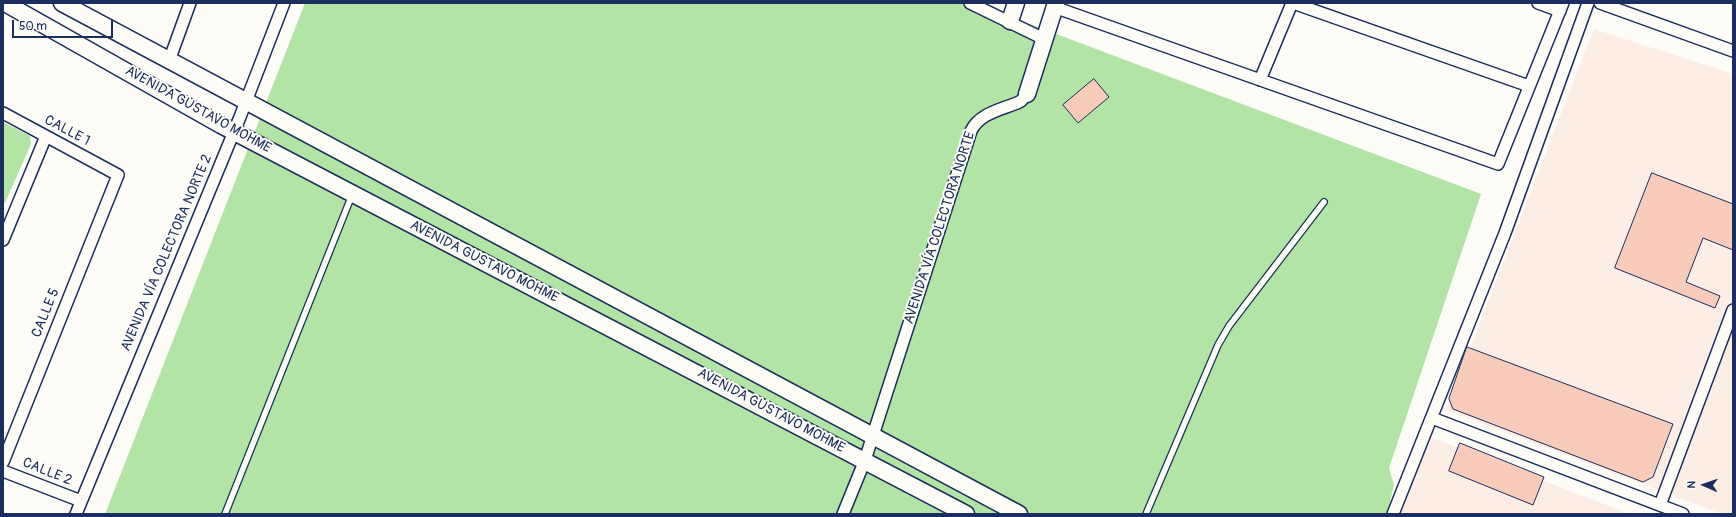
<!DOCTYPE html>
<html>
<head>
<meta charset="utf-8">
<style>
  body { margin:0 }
  #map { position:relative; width:1736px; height:517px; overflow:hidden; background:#fdfcf7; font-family:Pangolin,sans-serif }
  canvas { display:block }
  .frame { position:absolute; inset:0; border:4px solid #1b2f5e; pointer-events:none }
  .north { position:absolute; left:1684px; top:465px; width:40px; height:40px; -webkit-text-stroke:3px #fdfcf7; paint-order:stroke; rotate:272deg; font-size:11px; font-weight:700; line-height:16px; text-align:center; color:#1b2f5e }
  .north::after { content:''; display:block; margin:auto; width:14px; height:18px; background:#1b2f5e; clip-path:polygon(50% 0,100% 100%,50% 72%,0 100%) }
  .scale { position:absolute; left:12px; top:20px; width:101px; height:18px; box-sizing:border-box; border:2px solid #1b2f5e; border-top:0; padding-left:5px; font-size:12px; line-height:14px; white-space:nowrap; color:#1b2f5e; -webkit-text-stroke:3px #fdfcf7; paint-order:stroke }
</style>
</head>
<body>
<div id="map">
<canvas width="1736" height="517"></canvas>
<div class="frame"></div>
<div class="north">N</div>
<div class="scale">50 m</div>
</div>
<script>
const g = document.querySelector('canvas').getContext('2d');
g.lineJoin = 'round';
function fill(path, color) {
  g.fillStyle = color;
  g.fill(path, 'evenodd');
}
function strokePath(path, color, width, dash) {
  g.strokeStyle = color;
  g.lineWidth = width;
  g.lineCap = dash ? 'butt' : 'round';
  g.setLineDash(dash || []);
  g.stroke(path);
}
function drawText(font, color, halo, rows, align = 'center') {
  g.font = font + ' Pangolin,sans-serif';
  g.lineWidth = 4;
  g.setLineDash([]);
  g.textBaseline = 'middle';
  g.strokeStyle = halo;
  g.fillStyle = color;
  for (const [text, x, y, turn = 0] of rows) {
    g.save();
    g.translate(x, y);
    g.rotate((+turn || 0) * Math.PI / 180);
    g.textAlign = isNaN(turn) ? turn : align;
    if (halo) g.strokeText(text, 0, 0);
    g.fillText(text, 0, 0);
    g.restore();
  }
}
const built = new Path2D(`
  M1594,29L1733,74V514H1722L1446,410Z
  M1430,437L1630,514H1400Z`);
const green = new Path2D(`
  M305,3H974L1481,194L1389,468L1394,485L1387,514H105Z
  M3,122L30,136L31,144L5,203L3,202Z`);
const building = new Path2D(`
  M1094,79L1109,97L1078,123L1063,105Z
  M1652,173L1733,204V250L1703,238L1686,282L1720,296L1715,308L1615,268Z
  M1467,347L1673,424L1653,477L1643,482L1453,409L1449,399Z
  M1460,443L1544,477L1533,505L1449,471Z`);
const lane = new Path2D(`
  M225,514L352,195
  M1146,514L1218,345L1229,326L1324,202`);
const street = new Path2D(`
  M970,3L1044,39
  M1293,3L1529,86
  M1538,3L1560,11
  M1600,3L1733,51
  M1054,7L1498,164L1563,3
  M169,61L190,3
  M1260,80L1292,3
  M3,113L118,175L3,462
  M3,240L46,136
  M1432,418L1683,514
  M3,471L81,501
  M1660,505L1733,310
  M76,514L240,117L284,3
  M843,514L865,460L971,131C979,114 999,110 1017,103L1021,101L1027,94
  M1393,514L1505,233L1588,3`);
const secondary = new Path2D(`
  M5,3L221,125L966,514
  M62,3L1019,514
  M1010,21L1016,3
  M1027,94L1056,3`);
const streetNames = [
  ["AVENIDA GUSTAVO MOHME",198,110,29],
  ["CALLE 1",67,131,28],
  ["AVENIDA VÍA COLECTORA NORTE",940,228,-72],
  ["AVENIDA VÍA COLECTORA NORTE 2",167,253,-67],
  ["AVENIDA GUSTAVO MOHME",484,262,27],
  ["CALLE 5",46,313,-68],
  ["AVENIDA GUSTAVO MOHME",771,411,28],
  ["CALLE 2",47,472,22]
];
fill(built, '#fcede5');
fill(green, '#b2e4a5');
fill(building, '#f8cbbb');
strokePath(building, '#1b2f5e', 1);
strokePath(lane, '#1b2f5e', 8);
strokePath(street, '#1b2f5e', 14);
strokePath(secondary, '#1b2f5e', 19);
strokePath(lane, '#fdfcf7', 5.5);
strokePath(street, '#fdfcf7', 11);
strokePath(secondary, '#fdfcf7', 16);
drawText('14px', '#1b2f5e', '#fdfcf7', streetNames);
</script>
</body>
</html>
